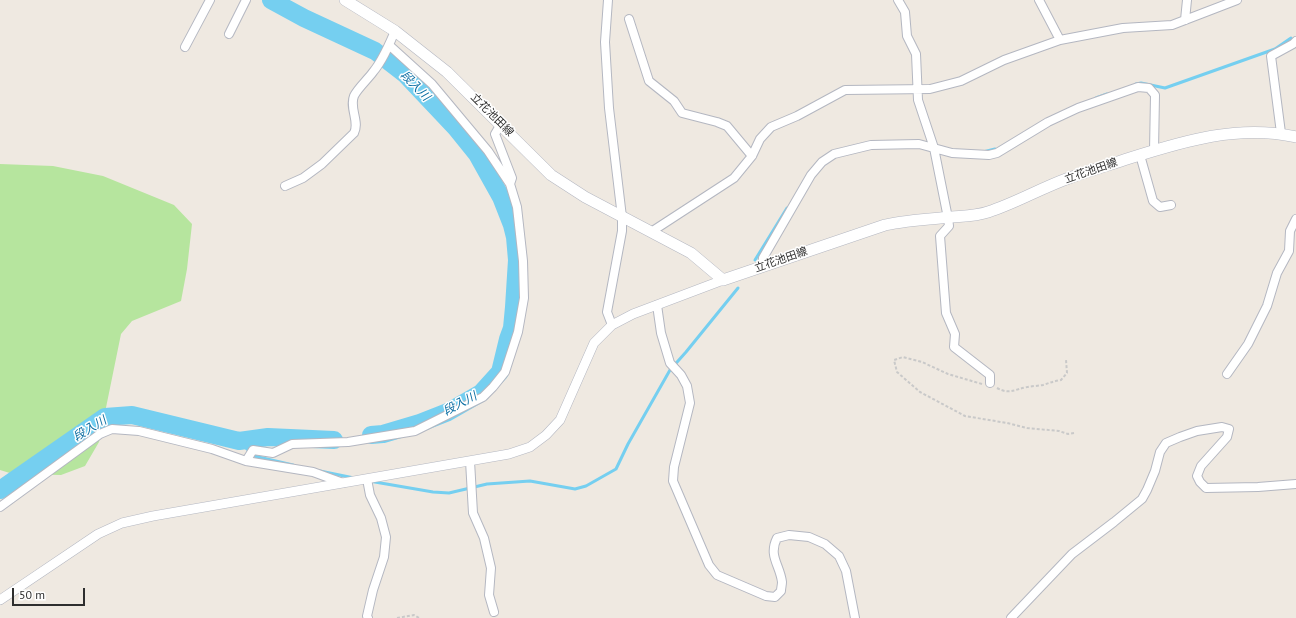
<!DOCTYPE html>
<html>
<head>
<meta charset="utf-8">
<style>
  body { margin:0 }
  #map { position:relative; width:1296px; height:618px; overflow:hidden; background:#efe9e1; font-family:"PT Sans",sans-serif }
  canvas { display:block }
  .scale { position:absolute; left:12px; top:588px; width:73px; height:18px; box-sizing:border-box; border:2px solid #2e2e2e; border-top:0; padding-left:5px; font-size:12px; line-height:14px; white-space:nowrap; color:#2e2e2e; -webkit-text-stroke:3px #fff; paint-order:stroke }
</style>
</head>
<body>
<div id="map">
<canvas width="1296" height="618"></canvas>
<div class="scale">50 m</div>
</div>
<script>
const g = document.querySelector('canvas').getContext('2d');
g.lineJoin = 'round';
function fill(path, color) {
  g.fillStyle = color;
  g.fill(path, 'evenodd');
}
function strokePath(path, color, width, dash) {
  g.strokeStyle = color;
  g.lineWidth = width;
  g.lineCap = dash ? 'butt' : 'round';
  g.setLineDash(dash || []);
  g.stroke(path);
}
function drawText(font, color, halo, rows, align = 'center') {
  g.font = font + ' "PT Sans","Noto Sans JP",sans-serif';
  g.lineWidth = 3;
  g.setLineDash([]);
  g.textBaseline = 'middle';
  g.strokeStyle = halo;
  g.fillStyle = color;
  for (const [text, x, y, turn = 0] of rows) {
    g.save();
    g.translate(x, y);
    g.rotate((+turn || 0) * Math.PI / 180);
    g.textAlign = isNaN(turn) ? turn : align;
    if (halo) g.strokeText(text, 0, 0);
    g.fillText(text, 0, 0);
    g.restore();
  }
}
const green = new Path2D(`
  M0,164L53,166L103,176L174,205L192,224L187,269L181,301L132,321L121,334L99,442L85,466L61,475L13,474L0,470Z`);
const stream = new Path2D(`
  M1136,84L1141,83L1165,88L1275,49L1291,38
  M1096,98L1107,94
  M983,152L995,149
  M755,260L787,208
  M239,441L254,456L293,465
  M320,471L354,478
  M369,481L433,492L449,493L487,484L530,481L575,489L586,486L616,469L628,444L670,370L686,352L738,288`);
const river = new Path2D(`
  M271,0L304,18L375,51L406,75L456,128L477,154L501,197L512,225L515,237L517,260L514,307L512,328L508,339L500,372L481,393L448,412L420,423L383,434L371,435
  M0,490L105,417L132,415L239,441L268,437L334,440`);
const path = new Path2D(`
  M982,384L948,374L922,362L903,357L894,360L897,372L920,392L965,416L1007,423L1027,428L1059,431L1068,434L1074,433
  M997,388C1010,395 1015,389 1027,387C1032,386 1038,386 1043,385C1049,383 1054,381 1061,380L1067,373L1066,360
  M397,618L414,615L419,618`);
const minor = new Path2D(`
  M608,0L605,42L609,108L622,217V231L607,312L612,325
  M898,0L905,12L907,36L916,54L918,100L934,148L948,218L949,226L940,236L946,313L955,334L954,347L990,375V383
  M1039,0L1060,40
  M629,19L649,81L674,101L682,113L717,122L727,126L752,156
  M1185,20L1187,0
  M229,34L246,0
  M185,47L210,0
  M501,124L495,134L512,178L510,184
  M1281,133L1271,56L1293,44L1296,41
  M1140,155L1153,201L1160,207L1171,205
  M285,186L303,178L322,164L354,133C360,122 349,108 354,96C357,89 368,79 373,72C383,60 389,45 395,31
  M651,232L734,178L752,156L760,139L771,127L797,116L845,90L930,89L961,81L1004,60L1060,40L1123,28L1172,25L1237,0
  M762,267L763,258L811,175L822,162L834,154L871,145L919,144L952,153L989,155L997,153L1048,122L1078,108L1138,87L1149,88L1155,95L1154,151
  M657,305L661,333L670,363L681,375L687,386L690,403L674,467L673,481L709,565L717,575L766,596L775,597L781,591C781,588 782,585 782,582C780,565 768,556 777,538L789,535L809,537L825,544L839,556L846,571L855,618
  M1227,374L1248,344L1267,306L1277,273L1289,251L1290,231L1296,219
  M246,461L253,450L273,453L292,444L348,442L415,431L483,397L493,387L505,372L518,332L524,298L523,261L517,207L510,184L488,151L432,84L389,45
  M470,461L473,513L484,538L491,568L489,595L494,612
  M367,479L370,495L381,518L386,537L384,557L373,590L367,616L368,618
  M0,507L100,434L112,429L139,431L212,449L246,461L313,472L343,483
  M1011,618L1072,554L1114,522L1142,499L1147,490L1155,471L1160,452L1166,443L1180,437L1197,431L1222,427L1229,429L1227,437L1201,466L1197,476L1200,482L1206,488L1258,487L1296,484`);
const tertiary = new Path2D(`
  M0,600L98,534L122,523L153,516L509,454L530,447L546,435L560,420L594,343L612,325L633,314L723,280`);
const secondary = new Path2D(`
  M345,0L395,31L447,72L551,175L585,197L691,253L723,280L885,225C907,220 930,219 952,217C964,216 976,216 988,212C1016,203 1041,188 1069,178C1089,171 1109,165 1130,158C1184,141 1239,124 1296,137`);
const streetNames = [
  ["立花池田線",492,115,45],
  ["立花池田線",1091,171,-19],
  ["立花池田線",781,260,-19]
];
const waterNames = [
  ["段入川",415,86,46],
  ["段入川",460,404,-28],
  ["段入川",90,429,-31]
];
fill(green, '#b6e59e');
strokePath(stream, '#75cff0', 3);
strokePath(river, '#75cff0', 18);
strokePath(minor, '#b4b7c1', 10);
strokePath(tertiary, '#b4b7c1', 10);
strokePath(secondary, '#b4b7c1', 12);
strokePath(path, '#c9c9c9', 2, [3, 2]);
strokePath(minor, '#fff', 8);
strokePath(tertiary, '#fff', 9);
strokePath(secondary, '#fff', 11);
drawText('11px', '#2e2e2e', '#fff', streetNames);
drawText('italic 12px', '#0d6fa3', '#fff', waterNames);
</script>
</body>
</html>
